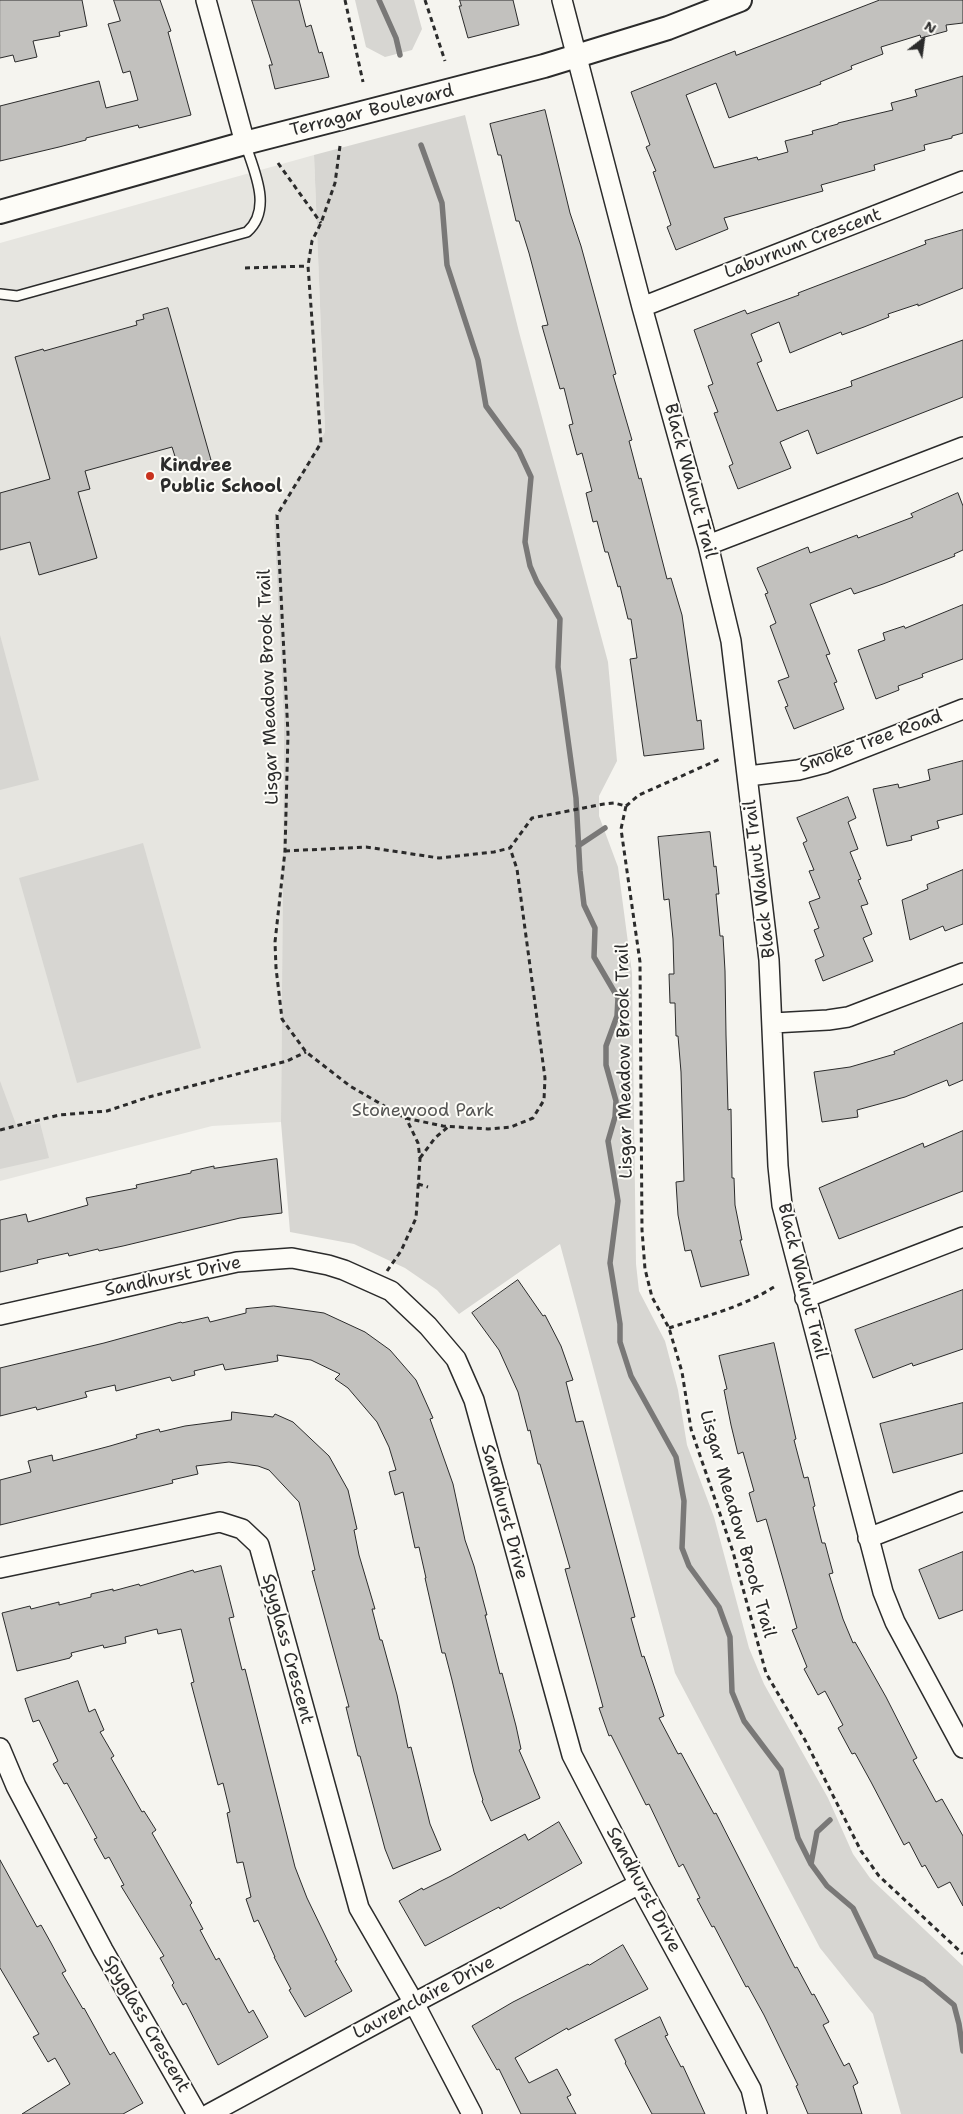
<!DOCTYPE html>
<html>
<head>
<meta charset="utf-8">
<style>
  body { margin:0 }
  #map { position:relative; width:963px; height:2114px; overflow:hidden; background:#f5f4ef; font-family:"Shantell Sans",sans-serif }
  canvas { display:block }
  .north { position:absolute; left:898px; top:15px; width:50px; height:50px; -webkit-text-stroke:4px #fdfcf7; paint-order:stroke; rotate:30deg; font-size:14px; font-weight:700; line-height:20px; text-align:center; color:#2b2b2b }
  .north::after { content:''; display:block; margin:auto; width:18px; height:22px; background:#2b2b2b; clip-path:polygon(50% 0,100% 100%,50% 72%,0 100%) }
</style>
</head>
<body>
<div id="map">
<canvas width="963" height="2114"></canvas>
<div class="north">N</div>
</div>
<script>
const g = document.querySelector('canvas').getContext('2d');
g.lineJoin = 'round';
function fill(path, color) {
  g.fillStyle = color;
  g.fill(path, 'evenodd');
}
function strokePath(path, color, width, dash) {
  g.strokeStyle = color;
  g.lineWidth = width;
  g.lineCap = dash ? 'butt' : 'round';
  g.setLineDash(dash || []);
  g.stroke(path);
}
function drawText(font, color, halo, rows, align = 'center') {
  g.font = font + ' "Shantell Sans",sans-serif';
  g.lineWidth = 4;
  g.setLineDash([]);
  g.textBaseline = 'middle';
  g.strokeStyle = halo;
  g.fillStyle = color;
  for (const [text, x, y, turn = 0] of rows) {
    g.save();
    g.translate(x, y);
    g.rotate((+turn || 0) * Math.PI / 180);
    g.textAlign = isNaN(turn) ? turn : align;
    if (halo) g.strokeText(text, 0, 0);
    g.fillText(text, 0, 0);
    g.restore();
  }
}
const built = new Path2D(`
  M314,155L325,432L274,521L284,721L281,1122L212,1126L0,1181V243Z`);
const green = new Path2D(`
  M355,0H414L422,29L412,50L385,57L366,47Z
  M465,115L519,332L608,662L617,761L599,796V816L618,867L632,973L636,1264L639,1291L665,1341L678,1390L687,1445L714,1517L749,1648L764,1684L828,1798L853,1854L870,1878L963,1966V2114H901L873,2014L820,1948L675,1673L560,1244L459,1314L437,1290L405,1268L354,1244L290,1232L281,1122L284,721L274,520L325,432L314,155Z
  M0,635L39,780L0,790Z
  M143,843L201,1048L77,1083L19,878Z
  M0,1081L17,1127L40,1123L49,1158L0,1169Z`);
const stream = new Path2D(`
  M379,0L396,38L400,55
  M421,145L442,203L447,265L478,360L486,406L519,451L531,477L525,542L530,566L537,582L560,619L558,667L576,798L580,871L584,905L595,928L594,957L618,998L617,1016L606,1046V1065L616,1101L615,1117L608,1141L618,1201L610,1263L620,1324V1342L631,1376L676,1457L684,1501L682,1548L689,1566L719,1607L730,1637L732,1692L744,1721L781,1770L798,1838L811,1864L827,1886L853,1908L876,1956L924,1980L954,2005L959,2024L963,2051
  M578,846L605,828
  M811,1864L817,1832L830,1820`);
const building = new Path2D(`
  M0,0H82L87,26L59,32L60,36L33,41L37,57L15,62L13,55L0,58Z
  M114,0H160L171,31L168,32L191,115L139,128L138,125L86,138V140L59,147L0,161V106L99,81L106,108L138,100L130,71L123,73L108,24L120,21Z
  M252,0H299L306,27L311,25L319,53L322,52L329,77L275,89L269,65H272Z
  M460,0H513L519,25L468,38L459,6H461Z
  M880,0H963V23L946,25L947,31L921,38L920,35L881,47L883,54L851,66L852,69L820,82L821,84L729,118L716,83L686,95L714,168L757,157L758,160L788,152L785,141L813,134L812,131L838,124V123L893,110L891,103L917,96L915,90L963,76V133L952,136V138L924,145L925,150L874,165L875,170L821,185L823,191L724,218L728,229L676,250L667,227L671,225L653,172L656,171L646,147L650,145L631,92L735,51L736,55Z
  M545,110L570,213L581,246L616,374L613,375L632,440L629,441L639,479L641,478L667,579L671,578L682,615L697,721L701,720L704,749L644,756L630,659L637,658L631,619H628L620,586L618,587L608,552H605L597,521L593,522L586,493L592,491L582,453L577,455L569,425L573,424L564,388L560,389L542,326L548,325L529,253L519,221H516L501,155H498L490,124Z
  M963,230V288L918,306V304L888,314L889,317L864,327L842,335L841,332L790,353L779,322L751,334L762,361L757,363L777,411L852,386L851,381L963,340V397L817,454L808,430L780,442L791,468L738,489L729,466L733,464L714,413L718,412L708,386L713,384L694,330L745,310L747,314L799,295L798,293L926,244L925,241Z
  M168,308L211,460L179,469L172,447L85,471L90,489L78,492L97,558L39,575L30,542L0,550V493L50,479L15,357L43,349L44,351L137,325L136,321L144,319L143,315Z
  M958,493L963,506V550L954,554L955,556L883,584L854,594L851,588L810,604L830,654L826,655L837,682L834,683L844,709L794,729L785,707L788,706L778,681L789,677L770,626L776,623L765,594L768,593L757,568L808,547L810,553L857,535L858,538L913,517L911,514Z
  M963,605V659L922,674L923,677L898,686L899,690L876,699L858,650L885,640L883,633L904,626L905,628Z
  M963,761V814L937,821L939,828L911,836L912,840L887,846L873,789L898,784L899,788L930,780L928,770Z
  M848,797L856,818L848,822L858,849L850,852L861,879L858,880L868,904L861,906L872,934L863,938L873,961L823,981L815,960L824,956L814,930L819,928L809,902L820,898L809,871L814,870L803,843L807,841L797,818Z
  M710,832L714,867L716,866L719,894H716L720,936H723L725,971L726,1035L728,1110L731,1109L732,1178H734L735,1205L742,1240H740L749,1275L701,1287L691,1250L685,1251L678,1215L676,1182L684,1181L681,1072L678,1036H676L675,1003H670L669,974H674L673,939L669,899L664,900L658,837Z
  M963,870V924L945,931L943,926L910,940L902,900L928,889L927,885Z
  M963,1023V1080L949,1086L947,1080L905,1097L857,1110L858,1117L822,1122L814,1072L850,1067L895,1054L894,1052Z
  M963,1131V1191L839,1239L819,1188L923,1143L924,1147Z
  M277,1159L282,1213L240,1218L123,1246L99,1251L98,1249L69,1256L68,1253L37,1260L38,1263L0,1272V1220L26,1214L28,1222L88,1205L86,1198L137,1188L136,1185L191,1173V1171L214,1166V1168Z
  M518,1280L543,1316L545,1315L561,1346L573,1380L566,1382L576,1422L583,1421L635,1617L631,1618L642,1657L644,1656L664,1716L659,1718L678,1754L681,1753L714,1814L716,1813L795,1968L797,1967L812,1995L814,1994L829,2022L823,2025L844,2066L849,2063L858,2083L853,2086L862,2114H808L796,2086L798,2085L764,2015L748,1986L746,1987L714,1926L712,1927L697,1899L700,1898L683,1864L679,1867L649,1804L646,1805L611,1735L609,1736L599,1708L603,1707L565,1569L570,1568L540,1464H538L530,1430L528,1431L518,1392L499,1350L472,1313Z
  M963,1290V1349L913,1366L912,1363L873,1378L855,1330Z
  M274,1306L324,1313L365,1332L390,1350L416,1380L433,1418L430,1419L453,1484L465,1540L474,1566L487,1615H485L500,1674L502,1673L516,1726L521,1749L519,1750L540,1798L491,1821L482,1801L483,1800L474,1772L452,1680L445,1653H442L425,1578H426L419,1547L415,1548L403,1492L395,1495L389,1472L396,1470L389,1447L377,1422L348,1388L335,1379L340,1374L311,1360L277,1355L278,1361L225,1370L223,1364L194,1371L195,1375L172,1381L170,1377L116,1391L115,1385L85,1392L87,1397L37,1410L36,1407L0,1416V1368L104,1343L181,1322L182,1323L208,1317L210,1322L246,1313V1309Z
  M774,1343L796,1439L794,1440L804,1478L808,1477L815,1506L813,1507L822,1543H825L833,1573L829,1574L843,1619L853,1643L855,1642L886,1697L917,1758L913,1760L936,1802L942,1799L963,1836V1906L950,1882L938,1888L925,1865L922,1867L909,1842L904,1845L871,1782L855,1753L852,1754L838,1728L843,1725L825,1691L818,1695L804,1669L807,1667L792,1630L797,1628L766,1519L757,1522L749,1493L754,1491L743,1452L738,1454L731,1425L724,1390L727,1389L719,1356Z
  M963,1403V1453L893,1473L880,1424Z
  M232,1412L273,1417L275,1414L293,1422L329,1456L348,1490L357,1529L354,1530L359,1555L375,1609H372L380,1640H382L397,1695L408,1748L411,1747L430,1824L441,1850L393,1869L385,1849L360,1756H358L346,1707H349L312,1571L315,1570L299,1502L269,1470L258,1466L229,1462L196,1466L198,1474L172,1480L173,1483L0,1525V1480L31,1472L28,1461L52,1455L53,1461L110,1446L137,1438L136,1435L159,1429L160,1432L185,1426L231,1420Z
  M963,1552V1610L939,1619L919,1570Z
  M221,1566L234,1617L229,1618L242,1670L245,1669L295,1867L307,1898L337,1960L335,1961L352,1991L305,2017L289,1990L291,1989L274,1957H275L258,1920L254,1922L246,1899L251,1897L243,1862L237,1863L227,1813L230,1812L223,1783L218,1785L191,1683L194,1682L181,1629L158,1634L157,1629L125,1637L126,1643L104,1648L103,1645L71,1653L72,1656L70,1657V1658L17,1671L2,1613L30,1606L31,1609L59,1602V1605L91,1597V1594L113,1589V1591L139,1584L140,1586L193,1570L194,1572Z
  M78,1681L89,1712L95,1709L104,1730L100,1732L114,1756L111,1758L142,1812L144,1811L156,1830L152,1833L192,1903L190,1905L203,1929L200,1930L216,1960L219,1958L249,2013L253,2010L268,2037L218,2065L186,2003L183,2005L172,1985L174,1983L160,1958L164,1956L121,1886L124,1885L109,1857L105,1859L94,1839L97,1838L67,1783L64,1784L53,1764L58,1761L39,1720L33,1722L25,1699Z
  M559,1822L582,1863L500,1909L499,1907L425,1946L399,1901L422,1888L423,1890L451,1876L525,1834L528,1840Z
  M0,1860L37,1927L41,1925L51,1943L66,1971L62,1973L83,2009L84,2008L110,2055L114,2052L143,2103L123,2114H22L70,2084L55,2058L48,2062L33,2037L39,2034L0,1968Z
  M623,1945L648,1989L568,2030L567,2028L515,2058L529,2083L557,2069L571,2095L567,2097L576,2114H521L499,2069L497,2070L472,2026L513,2002L588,1964L589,1965Z
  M660,2017L668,2035L665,2036L681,2067L683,2066L705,2114H652L625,2063L626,2062L615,2040Z`);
const path = new Path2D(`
  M345,0L363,82
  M425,0L445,61
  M340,146L335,183L321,223L312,241L308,266L321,443L277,515L288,734L285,851L275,942L276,968L282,1019L306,1052L350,1086L405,1118L443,1126L488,1129L511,1127L533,1118L544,1100L545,1078L517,869L510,848
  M278,163L321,223
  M245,268L308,266
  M626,806L639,795L722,758
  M285,851L366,847L439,858L494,852L510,848L532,818L604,804L614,803L626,806L621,829L640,962L642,1230L645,1269L652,1297L669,1328L682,1372L691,1429L733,1552L766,1673L805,1740L861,1851L879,1876L963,1954
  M0,1130L59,1115L107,1111L149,1097L287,1061L306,1052
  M420,1158L435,1138L448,1127
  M418,1184L428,1187
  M387,1271L401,1251L416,1218L420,1159L418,1143L406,1118
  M669,1328C706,1316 744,1307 777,1285`);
const service = new Path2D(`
  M0,294L17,296L247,232C273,209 254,171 245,143`);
const minor = new Path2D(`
  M206,0L245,143
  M562,0L642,307L708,545L731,641L769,960L778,1166L782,1205L883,1592L895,1622L963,1748
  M642,307L963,181
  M708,545L963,447
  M748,776L798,770L825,763L963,709
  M773,1023L828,1020L848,1017L963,973
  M805,1298L963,1237
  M0,1315L237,1262L292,1258L328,1265L344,1270L391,1291L428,1326L456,1359L474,1400L572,1755L639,1884L751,2089L757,2114
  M868,1538L963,1501
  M0,1568L220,1522L242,1529L259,1545L359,1908L414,2003L472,2114
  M0,1748L16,1786L103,1950L197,2114
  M209,2114L414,2003L639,1884`);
const tertiary = new Path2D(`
  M0,212L245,143L544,66L668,28L740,0`);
const markers = [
  [150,476,5,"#c8321e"]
];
const streetNames = [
  ["Terragar Boulevard",372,111,-14],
  ["Laburnum Crescent",803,244,-21],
  ["Black Walnut Trail",690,481,75],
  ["Lisgar Meadow Brook Trail",269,687,-92],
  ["Smoke Tree Road",871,742,-20],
  ["Black Walnut Trail",760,879,-97],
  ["Lisgar Meadow Brook Trail",625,1061,-91],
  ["Sandhurst Drive",173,1277,-12],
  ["Black Walnut Trail",802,1281,76],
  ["Sandhurst Drive",504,1512,75],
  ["Lisgar Meadow Brook Trail",737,1524,74],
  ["Spyglass Crescent",287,1649,75],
  ["Sandhurst Drive",643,1890,62],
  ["Laurenclaire Drive",424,1998,-28],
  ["Spyglass Crescent",146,2024,60]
];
const poiNames = [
  ["Kindree",160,466],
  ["Public School",160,487]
];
const parkNames = [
  ["Stonewood Park",423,1111]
];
fill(built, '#e6e5e0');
fill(green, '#d7d6d2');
strokePath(stream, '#797877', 5.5);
fill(building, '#c2c1be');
strokePath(building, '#2b2b2b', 1);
strokePath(service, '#2b2b2b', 12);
strokePath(minor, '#2b2b2b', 22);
strokePath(tertiary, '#2b2b2b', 26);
strokePath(path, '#2b2b2b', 3, [5, 4]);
strokePath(service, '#fdfcf7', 9);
strokePath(minor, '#fdfcf7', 19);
strokePath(tertiary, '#fdfcf7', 22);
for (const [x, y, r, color] of markers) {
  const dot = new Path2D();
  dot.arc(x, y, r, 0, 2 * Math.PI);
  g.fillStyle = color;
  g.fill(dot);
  strokePath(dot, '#fdfcf7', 2);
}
drawText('18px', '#2b2b2b', '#fdfcf7', streetNames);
drawText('bold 18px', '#2b2b2b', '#fdfcf7', poiNames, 'left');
drawText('18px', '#565655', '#fdfcf7', parkNames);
</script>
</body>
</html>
